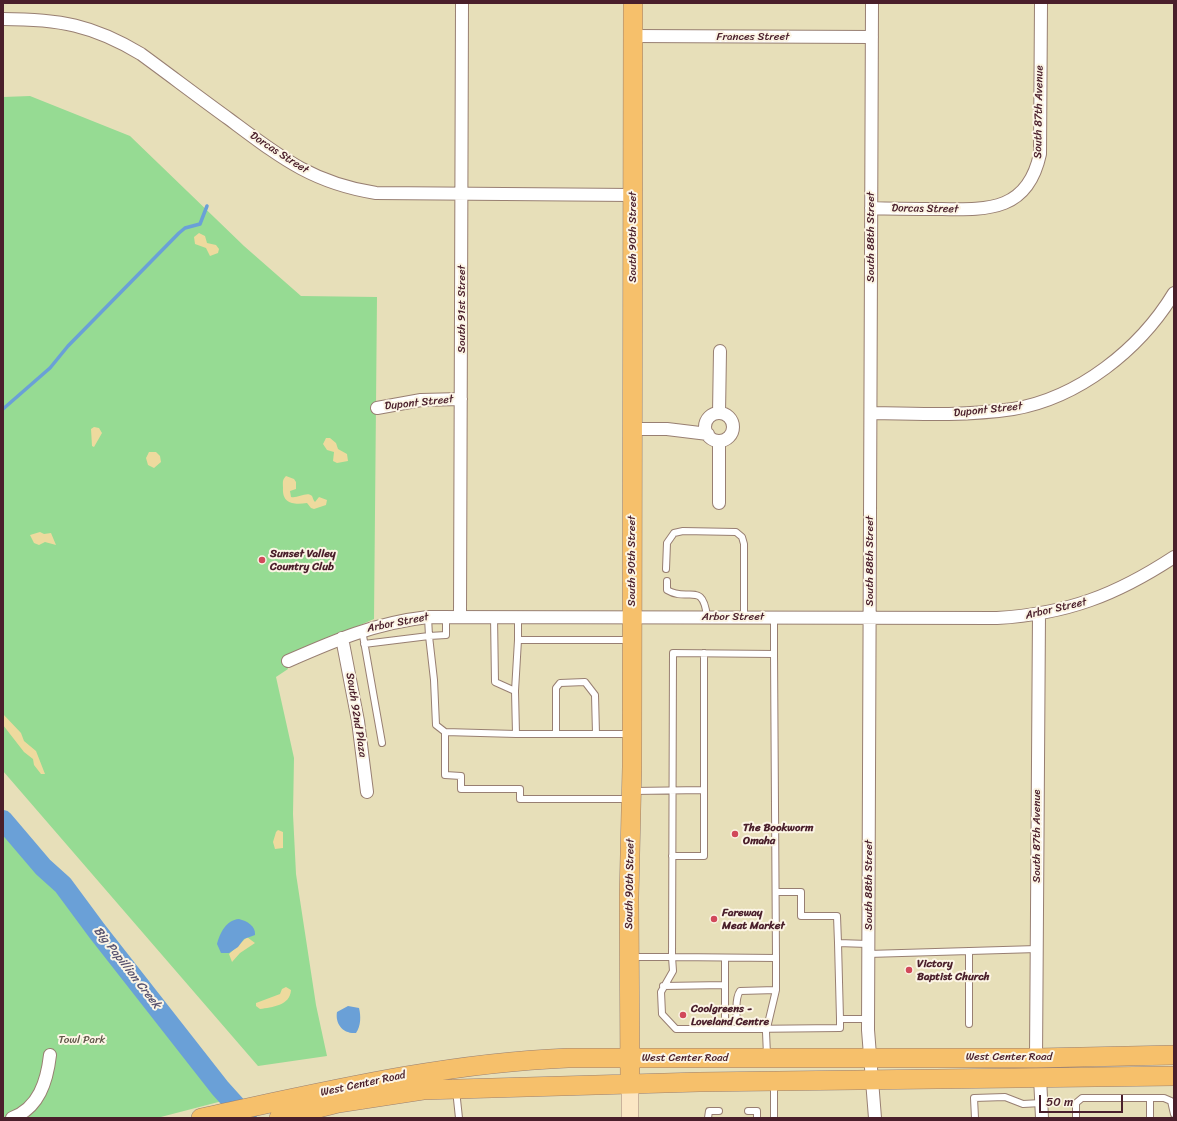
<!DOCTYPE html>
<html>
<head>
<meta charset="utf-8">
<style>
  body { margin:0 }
  #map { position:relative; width:1177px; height:1121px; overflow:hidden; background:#e7dfb9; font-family:Sriracha,sans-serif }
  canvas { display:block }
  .frame { position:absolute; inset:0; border:4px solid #4a1f2b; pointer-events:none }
  .scale { position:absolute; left:1039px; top:1095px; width:84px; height:18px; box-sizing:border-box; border:2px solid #4a1f2b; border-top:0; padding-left:5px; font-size:12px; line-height:14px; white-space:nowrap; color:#4a1f2b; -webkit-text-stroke:3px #fcf5e5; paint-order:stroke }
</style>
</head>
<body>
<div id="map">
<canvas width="1177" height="1121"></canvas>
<div class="frame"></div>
<div class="scale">50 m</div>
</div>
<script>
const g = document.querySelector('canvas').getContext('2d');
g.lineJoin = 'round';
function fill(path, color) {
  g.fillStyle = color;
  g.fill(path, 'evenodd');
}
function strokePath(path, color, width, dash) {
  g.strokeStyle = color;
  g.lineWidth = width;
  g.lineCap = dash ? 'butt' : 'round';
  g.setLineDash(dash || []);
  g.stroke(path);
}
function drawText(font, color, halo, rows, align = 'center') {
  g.font = font + ' Sriracha,sans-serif';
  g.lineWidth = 4;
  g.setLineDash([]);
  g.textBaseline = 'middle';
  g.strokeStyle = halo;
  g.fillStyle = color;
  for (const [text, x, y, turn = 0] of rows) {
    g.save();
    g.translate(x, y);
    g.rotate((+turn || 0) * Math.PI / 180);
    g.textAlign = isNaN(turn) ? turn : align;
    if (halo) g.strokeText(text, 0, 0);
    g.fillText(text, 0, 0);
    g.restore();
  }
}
const green = new Path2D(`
  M30,96L130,136L244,246L301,296L377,297L374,619L284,659L288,669L276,677L294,758L293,814L296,874L316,1005L327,1056L258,1066L3,771V97Z
  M3,820L76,901L97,931L230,1099L157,1118H3Z`);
const sand = new Path2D(`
  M199,233L205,236L207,243L216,245L219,249L218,253L210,256L206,248L195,244L194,237Z
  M94,427L99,428L102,433L94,447L92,446L91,429Z
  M326,438H330L336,443L338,449L347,454L348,461L337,463L333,461L334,452L327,450L323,444Z
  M149,452H156L160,456L161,462L154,468L148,465L146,458Z
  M286,476L294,479L296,482V489L290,491L291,497C297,499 307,491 312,496C313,498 313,500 315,502L319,497L327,500L326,505L314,509L311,508L307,503C294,505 282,504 283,488C283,482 282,480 286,476Z
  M40,532L44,534L51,533L56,545L45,542L39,545L34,543L30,535Z
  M3,714L21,733L24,741L36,751L45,774H41L34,765L33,759L24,752L3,725Z
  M278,830L283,832V848L275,849L273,842L276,832Z
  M247,937L255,943L240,953L232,962L229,954Z
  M286,987L291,990C290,1006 272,1007 260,1009L256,1006V1003L280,994L282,989Z`);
const water = new Path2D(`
  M239,919C247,921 256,926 255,935L244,939L238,947L229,953H221L217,944C220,933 226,920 239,919Z
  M348,1006L359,1008C361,1016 361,1026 356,1033C343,1034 335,1024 337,1012Z`);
const stream = new Path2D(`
  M3,409L50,368L68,346L179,233L185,228L200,224L207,206`);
const river = new Path2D(`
  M3,820L43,867L63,885L97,931L220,1088L247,1118`);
const service = new Path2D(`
  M666,569L667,543L674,533L683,531L736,532L742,537L744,544V617
  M667,581V590C688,603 703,580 707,617
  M446,616V635L429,636L434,680L436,725L445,732V775L461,776V789H520V799H630
  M494,616L495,682L515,691L516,734H630
  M362,630L382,743
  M518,640H631
  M364,644L429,636L428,617
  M515,691L518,640V616
  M445,732L516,734
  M556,734V688L560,683L585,682L595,695L596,734
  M633,791L704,790
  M672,856H704V653
  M776,892H801V916H837L838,943
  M868,954L1037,949
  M631,957H672L673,653L774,654V617
  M663,986L725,985
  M776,990L740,991C735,998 736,1018 738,1027L745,1029L840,1028V1019H868
  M840,1019L838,943L868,944
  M969,1024V951
  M725,1029V958
  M745,1029H676L662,1014L661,992L673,971L672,957L776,958L774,654
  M767,1055L766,1032L776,990V958
  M774,1084V1118
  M456,1090L459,1118
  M1150,1098V1118
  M748,1111H757V1118
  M708,1118L709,1111H719
  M975,1118L974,1098L1005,1097L1023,1104L1041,1103
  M1076,1118V1103L1082,1098H1164L1171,1101L1174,1114`);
const minor = new Path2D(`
  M872,3L868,1030L875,1118
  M3,19C59,19 93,25 141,54C171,76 200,98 229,119C280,157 312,183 376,193L633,195
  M633,36L872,37
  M871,208C895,209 919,209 942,209C990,210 1028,210 1040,154L1041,3
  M377,408L421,400L461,399
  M719,413L720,351
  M871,413C918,414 966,416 1013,409C1079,398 1140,349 1174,293
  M705 427a14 14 0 1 1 28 0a14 14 0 1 1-28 0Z
  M632,429H667L708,434
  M719,441V503
  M460,615L462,3
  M342,638L358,721L367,792
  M288,661C336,640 375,623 428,617L997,618C1067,614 1116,595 1174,557
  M1036,1058L1039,614
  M1040,1077L1042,1118
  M12,1118C39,1108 47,1081 50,1055`);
const secondary = new Path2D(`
  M630,1118V1083`);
const primary = new Path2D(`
  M630,1083L629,898L632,767L633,3
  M201,1118C323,1092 443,1063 568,1058H1036L1174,1055
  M279,1118L338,1103L423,1090L699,1082L1174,1076`);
const markers = [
  [262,560,4,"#d1495b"],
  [735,834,4,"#d1495b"],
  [714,919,4,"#d1495b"],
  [909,970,4,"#d1495b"],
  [683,1015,4,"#d1495b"]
];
const streetNames = [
  ["Frances Street",753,37],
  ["South 87th Avenue",1039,112,-89],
  ["Dorcas Street",279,153,33],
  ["Dorcas Street",925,209,1],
  ["South 90th Street",633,237,-90],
  ["South 88th Street",871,237,-90],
  ["South 91st Street",462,309,-90],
  ["Dupont Street",419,403,-6],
  ["Dupont Street",988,410,-6],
  ["South 90th Street",632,561,-90],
  ["South 88th Street",870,561,-90],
  ["Arbor Street",1056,609,-13],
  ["Arbor Street",733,617],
  ["Arbor Street",398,623,-11],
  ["South 92nd Plaza",356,715,81],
  ["South 87th Avenue",1037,836,-90],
  ["South 90th Street",630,884,-89],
  ["South 88th Street",869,885,-90],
  ["West Center Road",1009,1057],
  ["West Center Road",685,1058],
  ["West Center Road",363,1084,-12]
];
const poiNames = [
  ["Sunset Valley",270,554],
  ["Country Club",270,567],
  ["The Bookworm",743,828],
  ["Omaha",743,841],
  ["Fareway",722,913],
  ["Meat Market",722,926],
  ["Victory",917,964],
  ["Baptist Church",917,977],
  ["Coolgreens -",691,1009],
  ["Loveland Centre",691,1022]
];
const parkNames = [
  ["Towl Park",82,1040]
];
const waterNames = [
  ["Big Papillion Creek",127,968,52]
];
fill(green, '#96db93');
fill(sand, '#eeda9e');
fill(water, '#6aa0d7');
strokePath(stream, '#6aa0d7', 3.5);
strokePath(river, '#6aa0d7', 20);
strokePath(service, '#987f72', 8);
strokePath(minor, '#987f72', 14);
strokePath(secondary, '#987f72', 18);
strokePath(primary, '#987f72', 20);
strokePath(service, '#fff', 6);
strokePath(minor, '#fff', 12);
strokePath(secondary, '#fbe6c4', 17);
strokePath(primary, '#f6c06b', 19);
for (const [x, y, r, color] of markers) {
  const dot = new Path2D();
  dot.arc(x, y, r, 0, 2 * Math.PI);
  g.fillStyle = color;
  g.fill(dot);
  strokePath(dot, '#fcf5e5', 1.5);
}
drawText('11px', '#4a1f2b', '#fcf5e5', streetNames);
drawText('bold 11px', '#4a1f2b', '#fcf5e5', poiNames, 'left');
drawText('11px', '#61574a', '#fcf5e5', parkNames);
drawText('italic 12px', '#575370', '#fcf5e5', waterNames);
</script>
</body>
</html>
